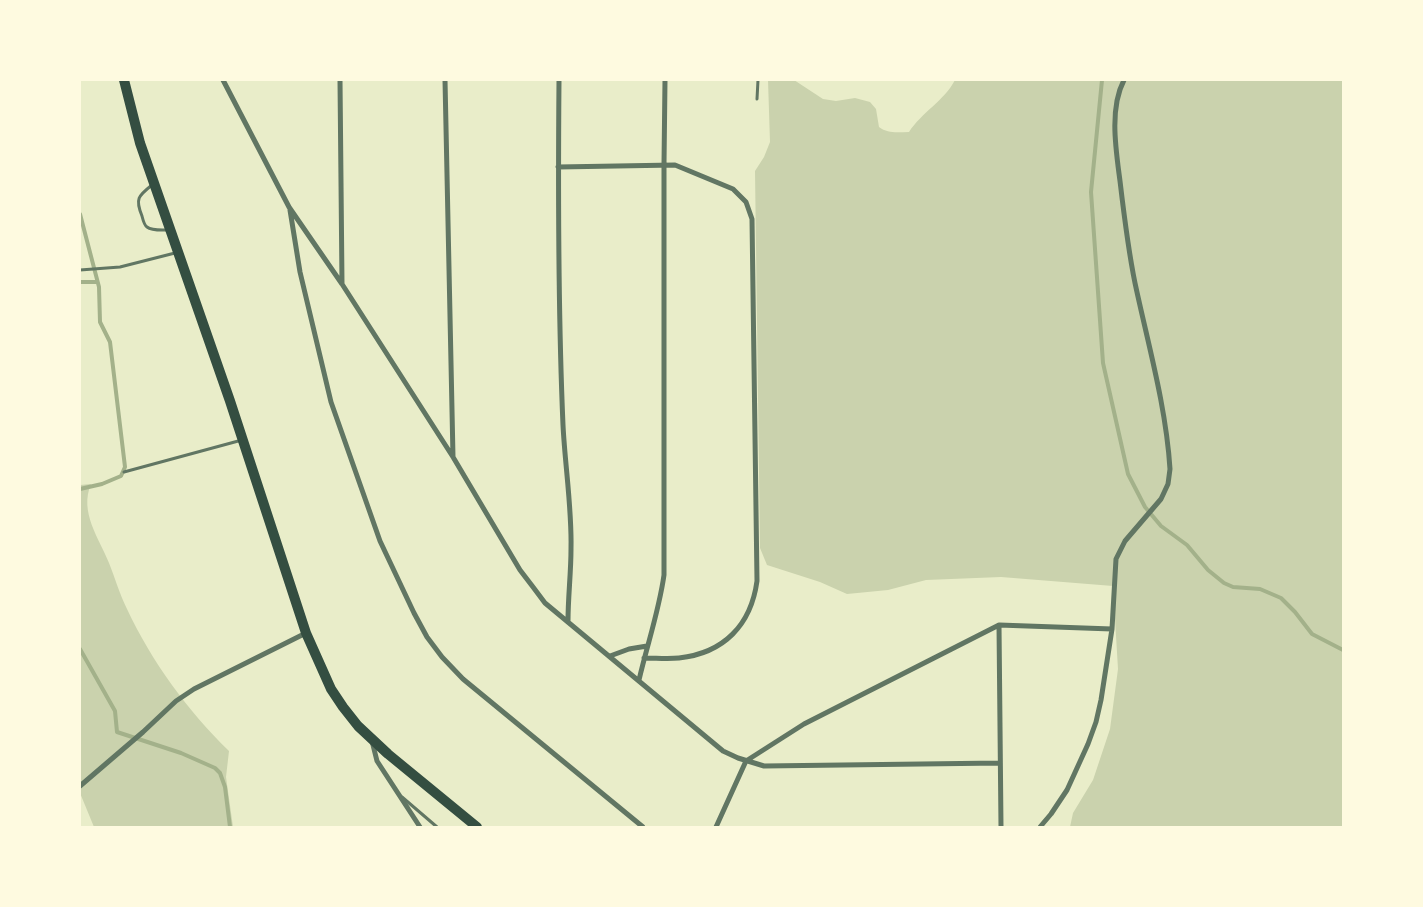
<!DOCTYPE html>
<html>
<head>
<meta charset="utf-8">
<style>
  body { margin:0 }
  #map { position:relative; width:1423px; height:907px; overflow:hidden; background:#e9edc9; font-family:Inter,sans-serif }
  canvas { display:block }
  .frame { position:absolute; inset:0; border:81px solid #fefae0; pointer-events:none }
</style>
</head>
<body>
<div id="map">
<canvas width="1423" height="907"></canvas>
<div class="frame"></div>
</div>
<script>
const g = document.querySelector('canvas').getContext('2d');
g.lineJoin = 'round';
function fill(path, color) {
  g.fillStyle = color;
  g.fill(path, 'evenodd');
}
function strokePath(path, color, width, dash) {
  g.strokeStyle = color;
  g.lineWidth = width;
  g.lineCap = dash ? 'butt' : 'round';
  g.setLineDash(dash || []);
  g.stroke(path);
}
const green = new Path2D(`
  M768,80H794L823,99L836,101L855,98L870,102L876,109L879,127C888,134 898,132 909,132C922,112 944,101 955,80H1343V827H1070L1073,813L1093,780L1110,729L1118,669L1113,586L1001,577L926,580L888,590L847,594L820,582L767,565L760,548L755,171L764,157L770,142Z
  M91,484C79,512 99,538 109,563C115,578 120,595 127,609C152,662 187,710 229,751L226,777L233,827H94L80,793V485Z`);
const stream = new Path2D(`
  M1102,80L1091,192L1103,363L1128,474L1145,507L1161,526L1187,545L1208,570L1224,583L1233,587L1260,589L1281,598L1295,612L1312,634L1343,650
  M80,214L99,287L100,322L110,342L125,467L121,476L102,484L80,489
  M80,282H97
  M80,649L115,711L117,732L181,753L215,768L220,773L225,787L230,827`);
const service = new Path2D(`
  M757,99L758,80
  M152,185C138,196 135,199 142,216C143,220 144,225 147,227C152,231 162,230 168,230
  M80,270L120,267L175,253
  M124,472L242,440
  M402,797L437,827`);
const minor = new Path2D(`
  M223,80L289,207L342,284L453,457L520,570L533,587L545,603L723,751L738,758L764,766L1000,763
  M340,80L342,284
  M445,80L453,457
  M559,80C558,195 558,310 563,425C565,466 572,508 571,549C571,573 568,597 568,621
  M558,167L675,165L733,189L746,202L752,219L757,581C751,625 724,653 679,658C668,659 656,658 644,658
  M290,210L300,272L331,402L380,541L414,613L427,637L442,657L463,679L643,827
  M999,625L1001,827
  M610,656L629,649L647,646
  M639,680C647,645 659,611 664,575V164L665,80
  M372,741L377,761L420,827
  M80,786L143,732L176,701L194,689L306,633
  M716,827L746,761L804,724L999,625L1112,629
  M1040,827L1051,814L1067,790L1088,744L1096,722L1101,700L1112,629L1116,559L1125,541L1161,499L1168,484L1170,469C1166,406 1148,344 1135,283C1128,249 1124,215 1120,181C1116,150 1109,109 1124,80`);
const primary = new Path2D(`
  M124,80L140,143L230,401L306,633L331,689L343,707L358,726L388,754L477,827`);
fill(green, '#cad2ad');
strokePath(stream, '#a3b18a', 4);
strokePath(service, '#617663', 3);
strokePath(minor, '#617663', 5);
strokePath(primary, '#344e41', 10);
</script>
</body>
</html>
